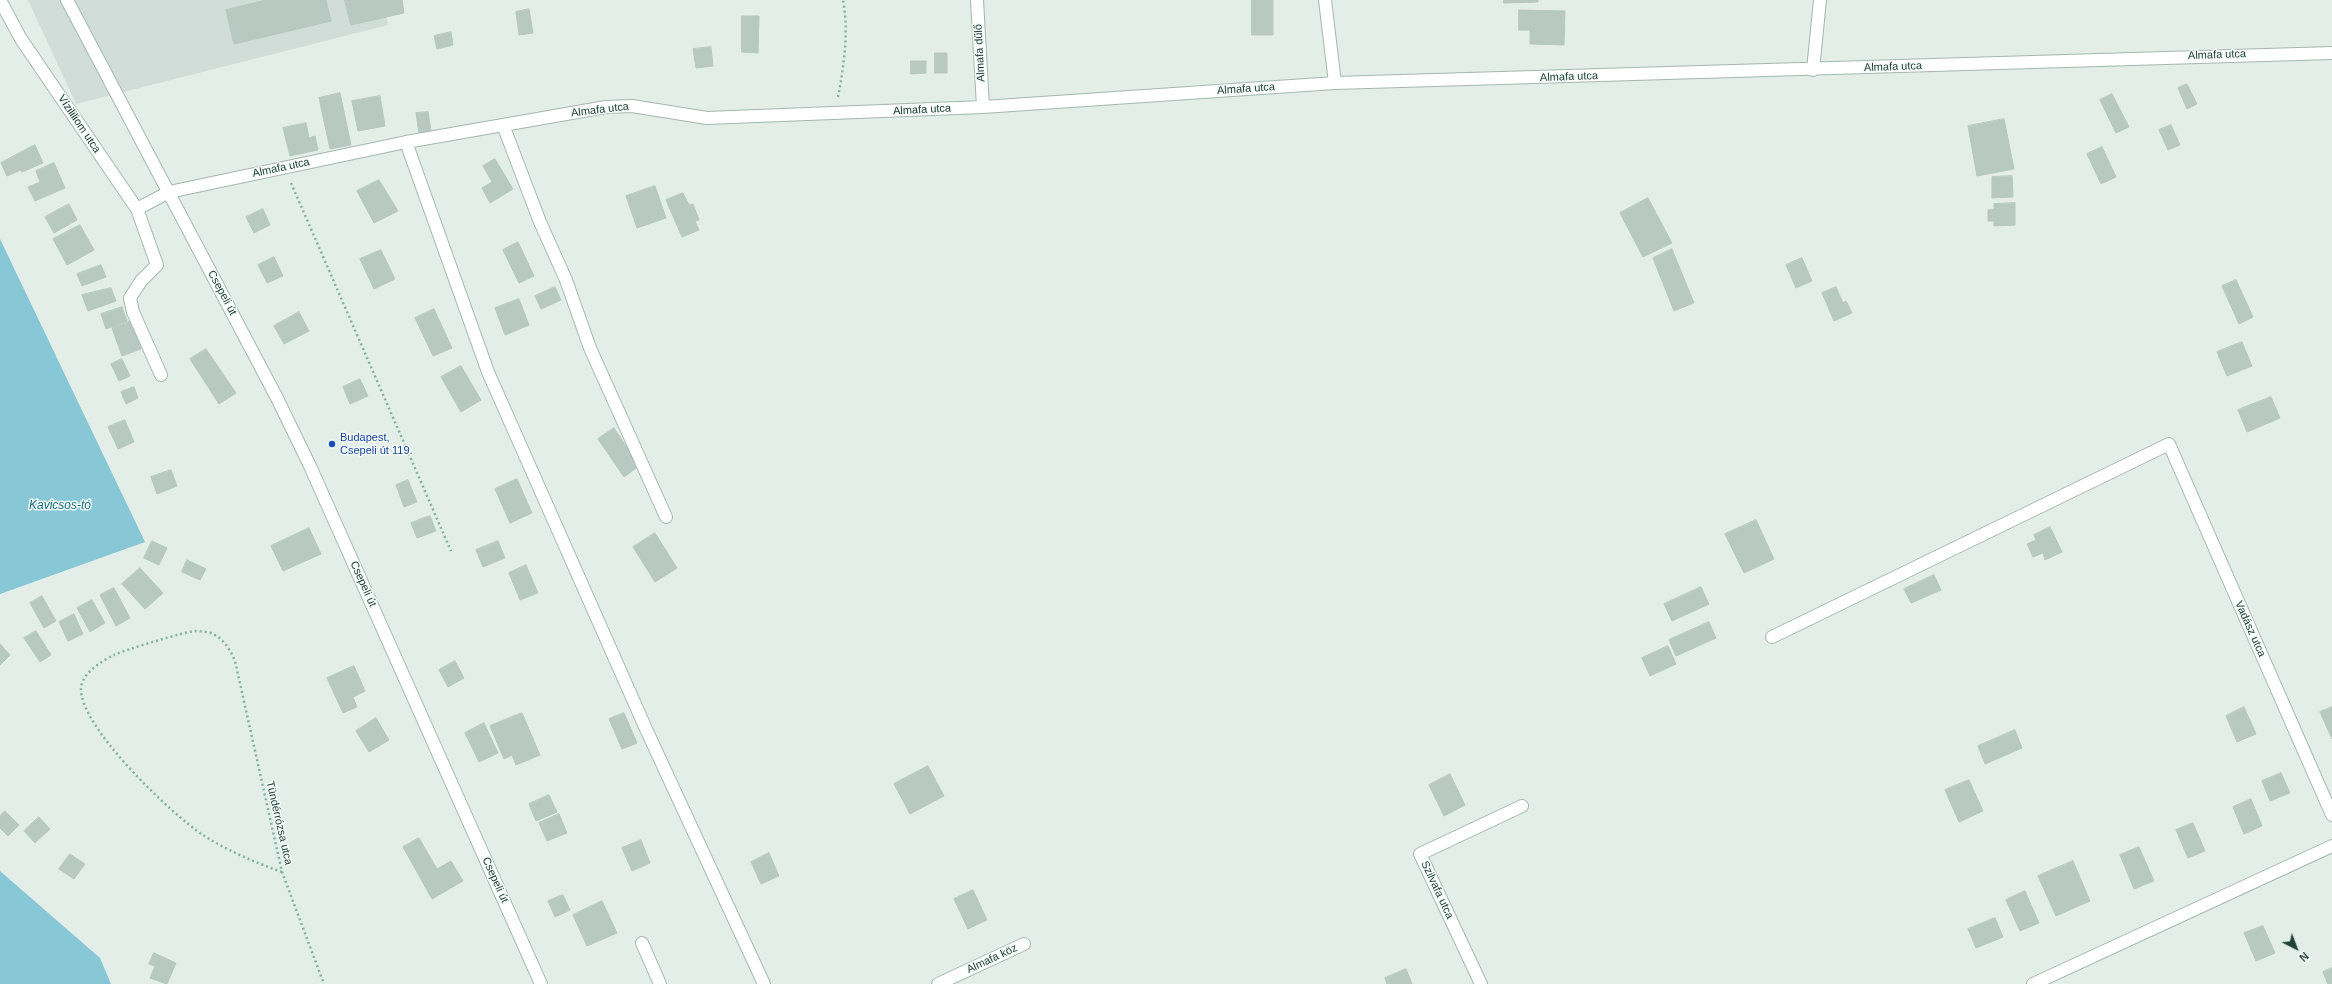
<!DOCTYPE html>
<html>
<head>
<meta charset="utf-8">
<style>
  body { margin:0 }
  #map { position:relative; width:2332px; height:984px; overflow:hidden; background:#e3eee9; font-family:Arial,sans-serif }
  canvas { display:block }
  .north { position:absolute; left:2276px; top:928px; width:40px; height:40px; -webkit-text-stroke:3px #f4faf7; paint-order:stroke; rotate:138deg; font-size:11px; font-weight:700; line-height:16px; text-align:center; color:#214039 }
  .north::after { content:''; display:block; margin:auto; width:14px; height:18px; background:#214039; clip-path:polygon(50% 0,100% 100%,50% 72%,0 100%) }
</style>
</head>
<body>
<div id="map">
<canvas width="2332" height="984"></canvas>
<div class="north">N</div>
</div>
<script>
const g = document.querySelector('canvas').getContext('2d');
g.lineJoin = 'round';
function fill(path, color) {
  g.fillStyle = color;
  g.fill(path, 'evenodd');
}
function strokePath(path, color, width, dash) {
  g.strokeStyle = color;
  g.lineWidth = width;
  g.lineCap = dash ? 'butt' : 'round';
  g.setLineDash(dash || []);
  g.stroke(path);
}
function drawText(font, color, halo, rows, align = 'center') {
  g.font = font + ' Arial,sans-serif';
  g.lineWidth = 3;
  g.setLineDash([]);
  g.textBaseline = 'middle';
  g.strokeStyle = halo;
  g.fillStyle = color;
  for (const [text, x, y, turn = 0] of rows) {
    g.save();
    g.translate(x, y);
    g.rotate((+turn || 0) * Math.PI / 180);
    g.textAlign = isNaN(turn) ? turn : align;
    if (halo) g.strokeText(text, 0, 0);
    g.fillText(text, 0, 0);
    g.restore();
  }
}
const built = new Path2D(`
  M28,0H384L388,25L76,104Z`);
const water = new Path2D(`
  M0,239L145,542L0,594Z
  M0,871L100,958L111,984H0Z`);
const building = new Path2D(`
  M267,0H326L331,21L234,44L226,10Z
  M345,0H402L404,13L351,25Z
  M1252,0H1273V35H1252Z
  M1504,0H1538V2L1504,3Z
  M529,9L533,33L519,35L516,12Z
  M1519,10L1565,11L1564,45L1530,44V30H1519Z
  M742,16H759L758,53L742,52Z
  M451,32L453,45L437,49L434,36Z
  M711,47L713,66L696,68L693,49Z
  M935,53H947V73H935Z
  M911,61H926V73L911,74Z
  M2187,84L2197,104L2187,109L2178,88Z
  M340,93L351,145L330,149L319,98Z
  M2112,94L2129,127L2116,133L2100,100Z
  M380,96L385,126L358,131L352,101Z
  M428,112L431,131L419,133L416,113Z
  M2004,119L2014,169L1977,176L1968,126Z
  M306,123L309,138L315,136L318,150L290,156L283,128Z
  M2171,125L2180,145L2168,150L2159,130Z
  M35,145L43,163L22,172L21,170L7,176L1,163Z
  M2102,147L2116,177L2101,184L2087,154Z
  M495,159L513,189L490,203L482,188L492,182L483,166Z
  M54,163L65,188L35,201L28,187L40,182L36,171Z
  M2012,176L2013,197L1992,198V177Z
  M379,180L398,211L374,223L357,191Z
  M655,186L666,218L637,228L626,196Z
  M683,193L689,205L693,204L699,220L695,221L699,230L682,237L666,200Z
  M1648,198L1672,243L1643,257L1620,213Z
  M2015,203V225L1994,226V221H1988V210L1994,209V204Z
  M69,204L77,220L54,233L45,217Z
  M263,209L270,225L254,233L246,217Z
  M80,225L94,250L67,265L53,239Z
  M518,242L534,276L519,283L503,250Z
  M1672,249L1694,303L1674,311L1653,258Z
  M381,250L395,279L374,289L360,259Z
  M274,257L283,276L267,283L258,265Z
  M1802,258L1812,281L1796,288L1786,265Z
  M101,265L106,277L82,286L77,274Z
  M2236,280L2253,317L2239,324L2222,286Z
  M555,287L561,300L541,309L535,296Z
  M1836,287L1843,303L1846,301L1852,313L1834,321L1822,293Z
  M111,288L116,301L88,311L82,295Z
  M519,299L529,325L505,335L495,308Z
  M122,307L127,321L106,329L101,314Z
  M434,309L452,348L433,356L415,318Z
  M299,312L309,331L284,344L274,326Z
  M131,321L141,349L122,356L112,328Z
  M2242,342L2252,366L2227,376L2217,352Z
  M206,349L236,393L219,404L190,359Z
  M122,359L130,376L119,381L111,364Z
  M461,366L481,400L461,412L441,377Z
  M360,379L368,396L350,404L343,387Z
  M134,387L138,398L126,404L121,392Z
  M2271,397L2280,418L2247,432L2238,410Z
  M125,420L134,442L118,449L108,427Z
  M614,428L639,466L624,477L598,439Z
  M171,470L177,486L157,494L151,477Z
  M517,479L532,513L510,523L495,489Z
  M408,480L417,502L404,507L396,485Z
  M430,516L436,531L417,538L411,523Z
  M1756,520L1774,559L1744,573L1725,534Z
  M2050,527L2062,552L2045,560L2043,553L2033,557L2027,544L2036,540L2034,535Z
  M309,528L321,554L283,571L271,546Z
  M655,533L677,568L655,582L633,547Z
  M152,541L167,548L159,565L144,558Z
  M498,541L505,558L483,567L476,550Z
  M187,560L206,569L200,580L182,572Z
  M526,565L538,593L520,600L509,573Z
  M140,568L163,593L145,609L122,584Z
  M1934,575L1941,590L1911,603L1904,589Z
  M1701,587L1709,604L1672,621L1664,604Z
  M114,588L130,618L116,626L100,595Z
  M42,596L56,621L44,628L30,603Z
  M92,600L105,623L90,632L77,608Z
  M74,614L83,634L68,641L59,622Z
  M1709,622L1716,638L1676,656L1669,640Z
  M36,631L51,655L40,662L24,638Z
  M0,644L10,655L0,665Z
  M1668,646L1676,664L1650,676L1642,658Z
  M455,661L464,678L448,687L439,670Z
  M354,666L365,691L353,697L357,707L343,713L327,678Z
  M2244,707L2256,734L2237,742L2226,716Z
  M2332,707V739L2320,712Z
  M522,713L540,755L516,765L512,755L504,759L490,726Z
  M624,713L637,743L622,749L609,719Z
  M376,718L389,740L369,752L356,731Z
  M484,723L498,753L479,762L465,733Z
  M2015,730L2022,748L1985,764L1978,746Z
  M928,766L944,796L910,814L894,784Z
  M2281,773L2290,793L2270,801L2262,781Z
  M1450,774L1465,805L1444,816L1429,785Z
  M1969,780L1983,811L1959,822L1945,790Z
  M549,795L557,812L536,821L529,804Z
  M2251,799L2262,826L2244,834L2233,807Z
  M5,811L19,825L8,836L0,828V816Z
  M559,814L567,833L547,841L539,823Z
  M39,817L50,829L35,843L24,831Z
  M2193,823L2205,851L2188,858L2176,830Z
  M419,838L437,869L451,861L463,881L432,899L403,847Z
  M641,840L650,863L632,871L622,848Z
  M2139,847L2154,881L2134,889L2120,855Z
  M769,853L779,876L761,884L751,862Z
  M70,854L85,864L74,879L59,869Z
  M2073,861L2090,901L2056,916L2038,876Z
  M973,890L987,920L968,929L954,899Z
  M2025,891L2039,923L2020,931L2006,900Z
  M563,895L570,910L555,917L548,901Z
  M602,901L617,933L587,946L573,915Z
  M1995,918L2003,937L1976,948L1968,929Z
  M2263,926L2275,953L2256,961L2244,933Z
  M154,953L176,963L167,984L150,978L155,966L149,964Z
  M2332,968V984H2328L2323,972Z
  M1406,969L1412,984H1387L1385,978Z`);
const path = new Path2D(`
  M838,97C844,65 849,31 843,0
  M291,183L451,551
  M282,872C254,862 228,851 203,835C171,814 79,726 81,688C82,673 102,661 114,655C121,651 187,631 195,631C200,631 209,632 213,634C225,640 230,650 235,661L282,872L324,984`);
const minor = new Path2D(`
  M0,0L21,39L137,209L169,192L406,142L606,107L632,106L707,118L983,107L1335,83L2332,53
  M67,0L277,398L310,466L541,984
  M977,0L983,107
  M1325,0L1335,83
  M1813,70L1820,0
  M503,125L540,222L566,280L590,348L666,517
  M406,142L488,372L646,729L764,984
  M137,209L157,265L141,281L130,298L133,312L161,375
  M1772,637L2169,444L2332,815
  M642,943L660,984
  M938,984L1024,944
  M1481,984L1420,854L1522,806
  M2033,984L2332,846`);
const markers = [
  [332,444,4,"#1a4fb4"]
];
const streetNames = [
  ["Almafa dűlő",980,53,-93],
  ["Almafa utca",2217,55,-2],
  ["Almafa utca",1893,67,-2],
  ["Almafa utca",1569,77,-2],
  ["Almafa utca",1246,89,-4],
  ["Almafa utca",600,110,-7],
  ["Almafa utca",922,110,-3],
  ["Vízililiom utca",79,124,56],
  ["Almafa utca",281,168,-12],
  ["Csepeli út",222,293,62],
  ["Csepeli út",363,584,66],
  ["Vadász utca",2250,629,66],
  ["Tündérrózsa utca",279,823,77],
  ["Csepeli út",495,880,66],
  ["Szilvafa utca",1437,890,65],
  ["Almafa köz",992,959,-25]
];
const transitNames = [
  ["Budapest,",340,438],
  ["Csepeli út 119.",340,451]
];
const waterNames = [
  ["Kavicsos-tó",60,506]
];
fill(built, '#d1ddd8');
fill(water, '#88c7d5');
fill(building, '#b8c9c2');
strokePath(building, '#b5c8c0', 1);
strokePath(minor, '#a5b6b1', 14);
strokePath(path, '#81b3a5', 2.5, [2, 3]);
strokePath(minor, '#fff', 12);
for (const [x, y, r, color] of markers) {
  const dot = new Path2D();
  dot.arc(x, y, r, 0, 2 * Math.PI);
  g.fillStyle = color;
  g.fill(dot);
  strokePath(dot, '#f4faf7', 1.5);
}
drawText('11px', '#214039', '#f4faf7', streetNames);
drawText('11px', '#164399', '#f4faf7', transitNames, 'left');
drawText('italic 12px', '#186b80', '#f4faf7', waterNames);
</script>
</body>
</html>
